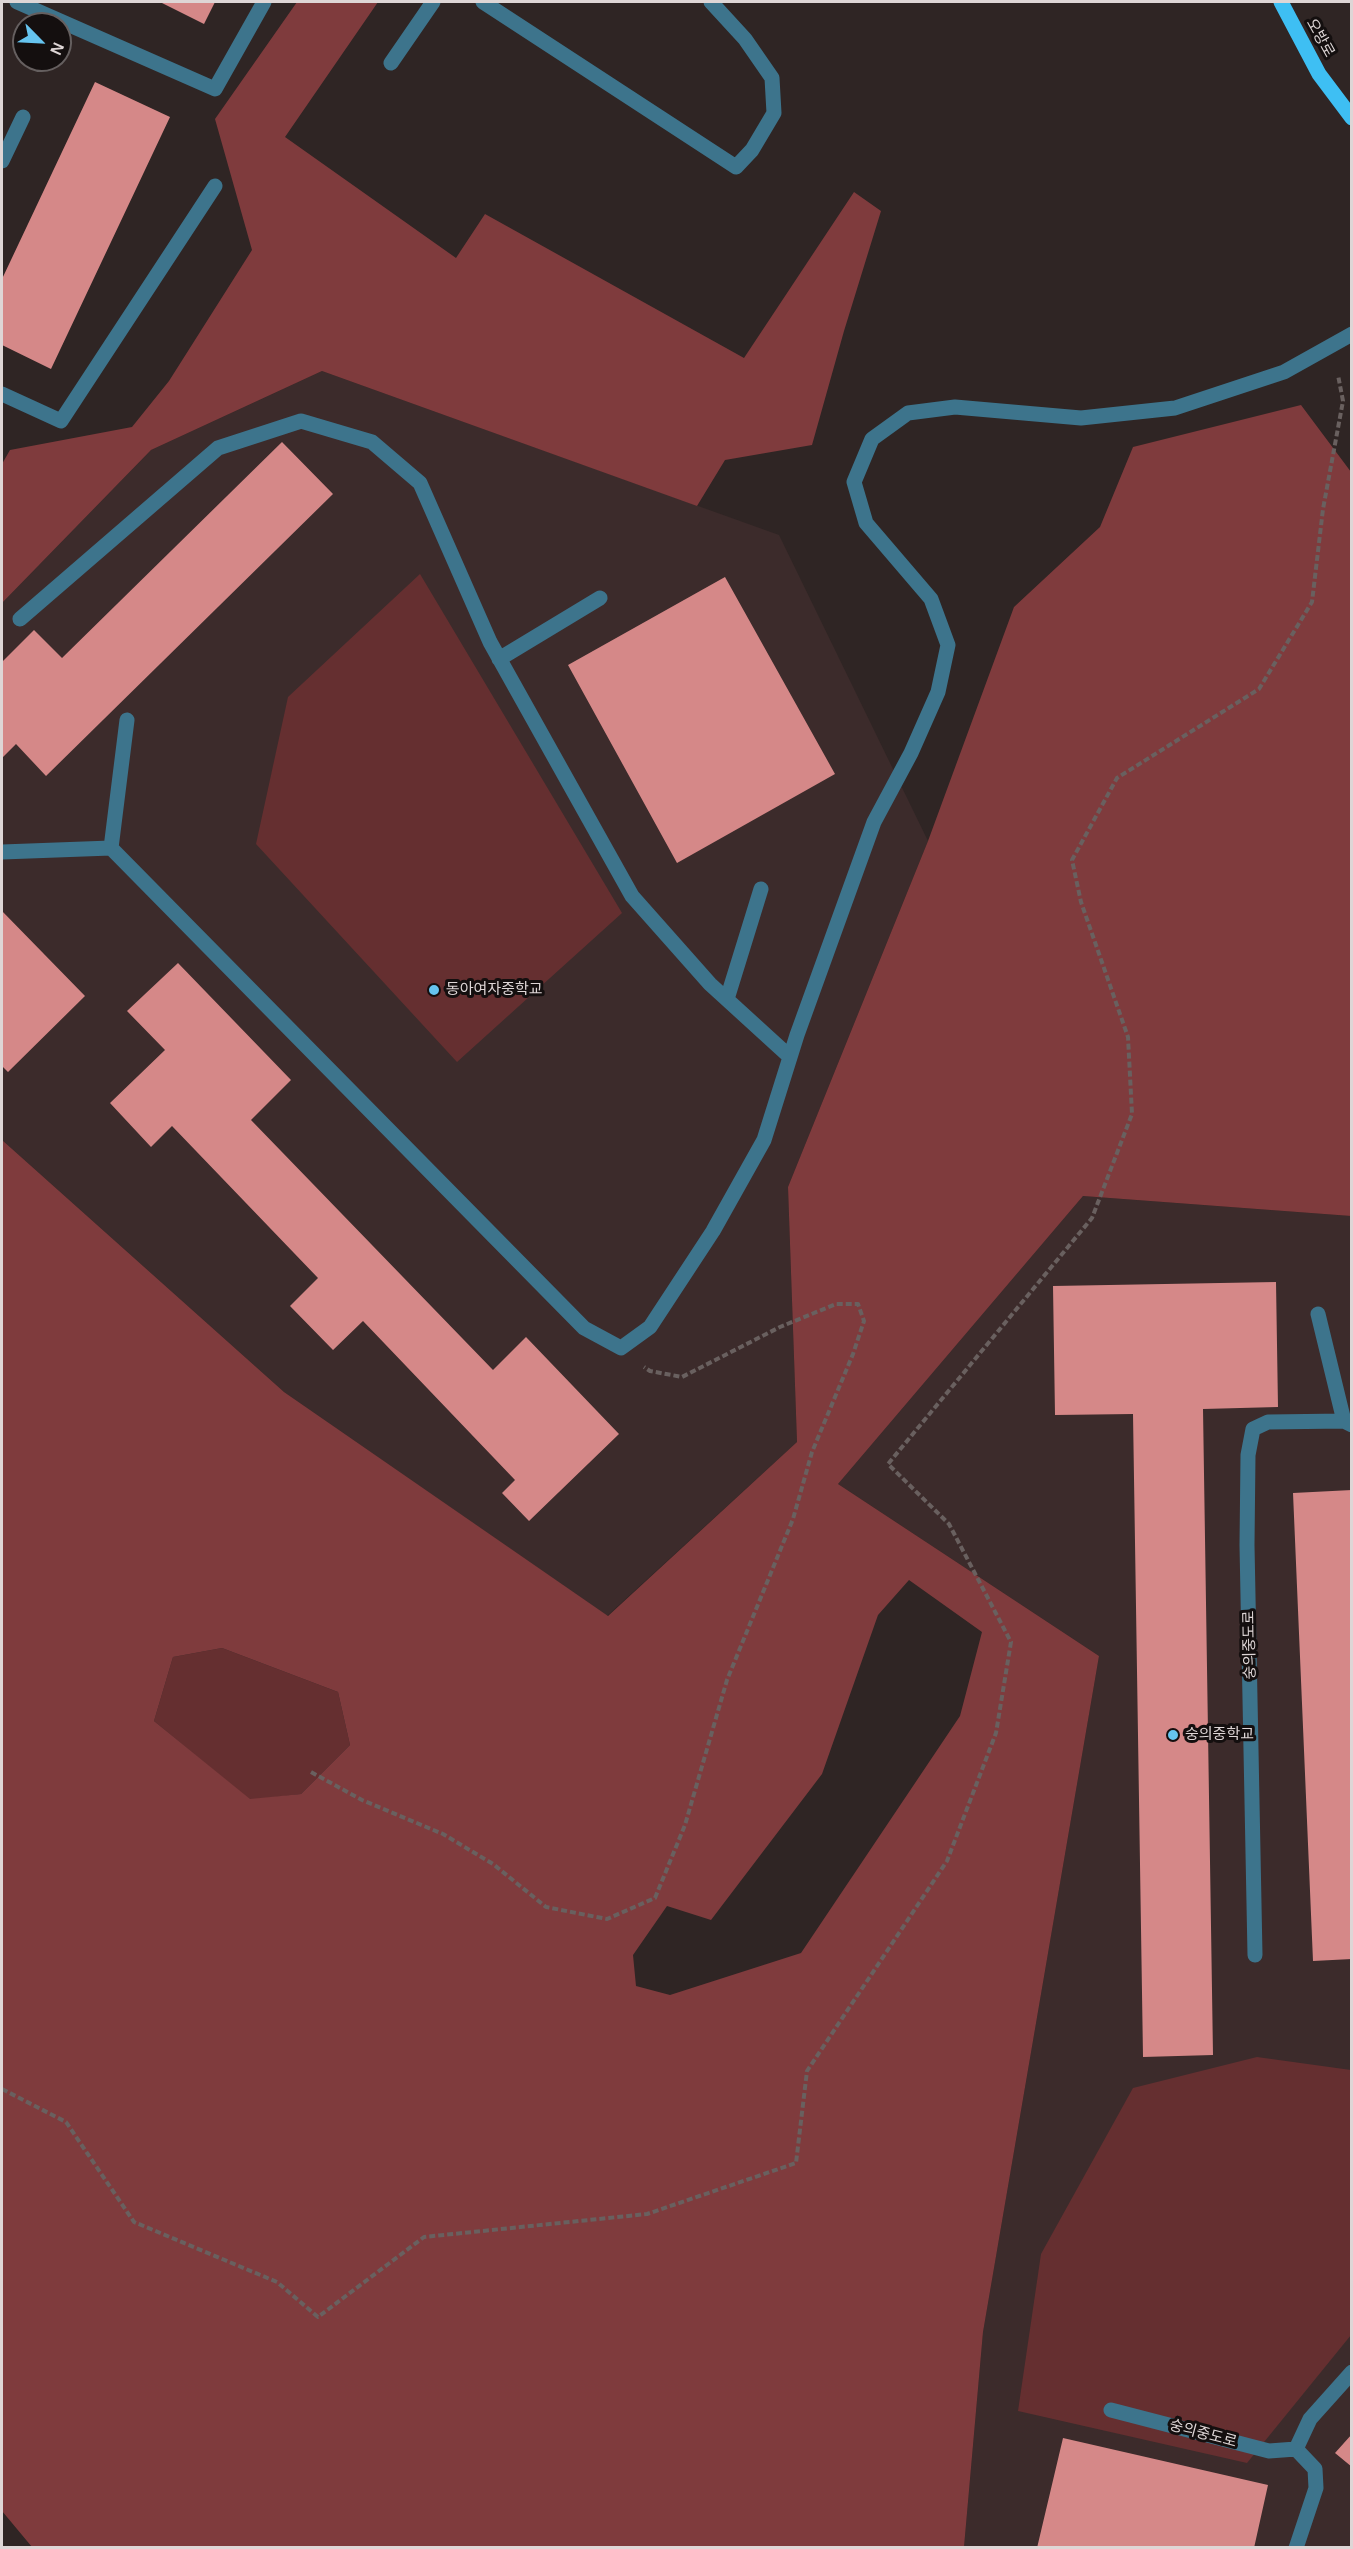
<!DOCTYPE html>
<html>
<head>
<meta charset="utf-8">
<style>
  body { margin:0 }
  #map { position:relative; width:1353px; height:2549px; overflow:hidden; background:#2f2524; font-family:Helvetica,sans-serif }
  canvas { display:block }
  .frame { position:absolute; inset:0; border:3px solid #ded6d6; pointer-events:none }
  .north { position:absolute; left:12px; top:12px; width:60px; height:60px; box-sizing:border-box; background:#140f0f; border:2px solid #655f5f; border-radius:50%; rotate:114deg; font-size:16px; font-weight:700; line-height:24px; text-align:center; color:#ded6d6 }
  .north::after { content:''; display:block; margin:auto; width:21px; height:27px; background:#66c4ef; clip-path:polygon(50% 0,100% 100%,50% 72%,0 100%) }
</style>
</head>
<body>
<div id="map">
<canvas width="1353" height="2549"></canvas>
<div class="frame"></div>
<div class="north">N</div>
</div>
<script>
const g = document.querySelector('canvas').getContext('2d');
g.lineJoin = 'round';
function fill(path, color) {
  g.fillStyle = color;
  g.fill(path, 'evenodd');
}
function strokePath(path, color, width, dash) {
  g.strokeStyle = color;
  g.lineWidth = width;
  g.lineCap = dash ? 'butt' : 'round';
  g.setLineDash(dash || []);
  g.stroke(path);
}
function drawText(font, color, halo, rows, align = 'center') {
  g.font = font + ' Helvetica,"Noto Sans KR",sans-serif';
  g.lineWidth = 6;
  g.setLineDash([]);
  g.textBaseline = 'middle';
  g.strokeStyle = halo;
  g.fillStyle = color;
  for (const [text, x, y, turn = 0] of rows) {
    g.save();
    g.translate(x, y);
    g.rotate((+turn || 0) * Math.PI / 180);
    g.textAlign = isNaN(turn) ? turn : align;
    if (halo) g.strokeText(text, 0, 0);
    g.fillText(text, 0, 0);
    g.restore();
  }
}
const built = new Path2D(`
  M322,371L779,535L928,841L788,1187L797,1442L607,1616L284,1392L2,1140V603L151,450Z
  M1083,1196L1351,1216V2547H964L983,2332L1099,1656L838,1484Z`);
const green = new Path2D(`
  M420,574L622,913L457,1062L256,844L288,697Z
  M222,1648L338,1692L350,1745L301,1794L250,1800L154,1721L173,1657Z
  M1257,2057L1351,2070V2335L1247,2463L1018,2411L1041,2254L1133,2088Z`);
const forest = new Path2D(`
  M297,2H378L285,137L456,258L485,214L744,358L854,192L881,211L844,331L812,445L725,460L697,506L322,371L151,450L2,603V464L10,450L132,427L169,381L252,250L215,119Z
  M1301,405L1351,472V1216L1083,1196L838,1484L1099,1656L983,2332L964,2547H32L2,2511V1140L284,1392L608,1616L797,1442L788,1187L928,841L1014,607L1100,527L1133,447ZM909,1580L982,1632L960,1716L801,1953L670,1995L636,1986L633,1955L667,1906L711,1920L822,1774L878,1615ZM222,1648L338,1692L350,1745L301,1794L250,1799L154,1721L173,1657Z`);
const building = new Path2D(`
  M160,2H215L204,24Z
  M95,82L170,117L51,369L2,345V279Z
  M282,442L333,494L46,776L16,744L2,758V662L34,630L62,658Z
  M725,577L835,774L677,863L568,665Z
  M2,911L85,996L8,1072L2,1066Z
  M178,963L291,1080L251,1120L493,1370L526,1337L619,1434L529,1521L502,1493L515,1480L363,1321L333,1350L290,1306L318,1278L172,1126L151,1147L110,1103L165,1050L127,1011Z
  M1276,1282L1278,1407L1203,1409L1213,2055L1143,2057L1133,1414L1055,1415L1053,1286Z
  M1352,1490V1959L1313,1961L1293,1493Z
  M1352,2434V2467L1335,2453Z
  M1063,2438L1268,2485L1254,2548H1037Z`);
const path = new Path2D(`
  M311,1772L362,1800L443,1834L493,1864L546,1907L607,1919L655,1898L685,1825L727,1680L793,1519L812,1452L853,1354L864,1321L858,1304H836L780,1327L682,1377L650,1371L644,1367
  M2,2089L66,2122L134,2222L277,2282L318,2317L424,2237L647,2214L796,2163L807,2071L947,1861L996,1733L1011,1642L949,1524L888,1464L1092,1218L1132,1114L1128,1037L1081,902L1072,860L1117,778L1259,689L1312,602L1323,509L1343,401L1338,375`);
const minor = new Path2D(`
  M17,2L215,89L264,2
  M483,2L736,167L752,150L774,113L772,78L745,39L711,2
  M391,63L433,2
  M2,161L23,117
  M2,394L61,421L215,186
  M20,619L218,448L301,421L372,442L420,483L490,642L632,896L710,984L790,1057
  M499,659L600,598
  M127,720L111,848L584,1328L621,1348L650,1327L713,1231L764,1140L797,1035L874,822L911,753L938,692L948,645L931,599L866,523L854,482L872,439L908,413L955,407L1081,418L1175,408L1284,372L1352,334
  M2,852L111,848
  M727,999L761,889
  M1318,1314L1344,1421
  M1255,1955L1247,1545L1248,1455L1253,1429L1268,1422L1344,1421L1352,1425
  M1111,2410L1269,2451L1296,2449
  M1296,2548L1316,2488L1315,2469L1296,2449L1310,2419L1352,2372`);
const major = new Path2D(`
  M1281,2L1319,74L1352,118`);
const markers = [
  [434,990,6,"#66c4ef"],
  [1173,1735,6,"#66c4ef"]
];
const streetNames = [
  ["오방로",1320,38,61],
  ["숭의중도로",1250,1645,-91],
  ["숭의중도로",1203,2434,15]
];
const poiNames = [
  ["동아여자중학교",446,990],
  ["숭의중학교",1185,1735]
];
fill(built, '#3c2b2b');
fill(green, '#652f30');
fill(forest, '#7f3b3d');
fill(building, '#d58888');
strokePath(path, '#69605f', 4, [6, 3]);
strokePath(minor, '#3d748c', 15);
strokePath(major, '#3ebff3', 15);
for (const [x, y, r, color] of markers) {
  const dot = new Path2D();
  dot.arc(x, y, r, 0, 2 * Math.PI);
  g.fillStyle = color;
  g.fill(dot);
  strokePath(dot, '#140f0f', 2);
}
drawText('15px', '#ded6d6', '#140f0f', streetNames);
drawText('15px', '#ded6d6', '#140f0f', poiNames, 'left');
</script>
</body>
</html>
